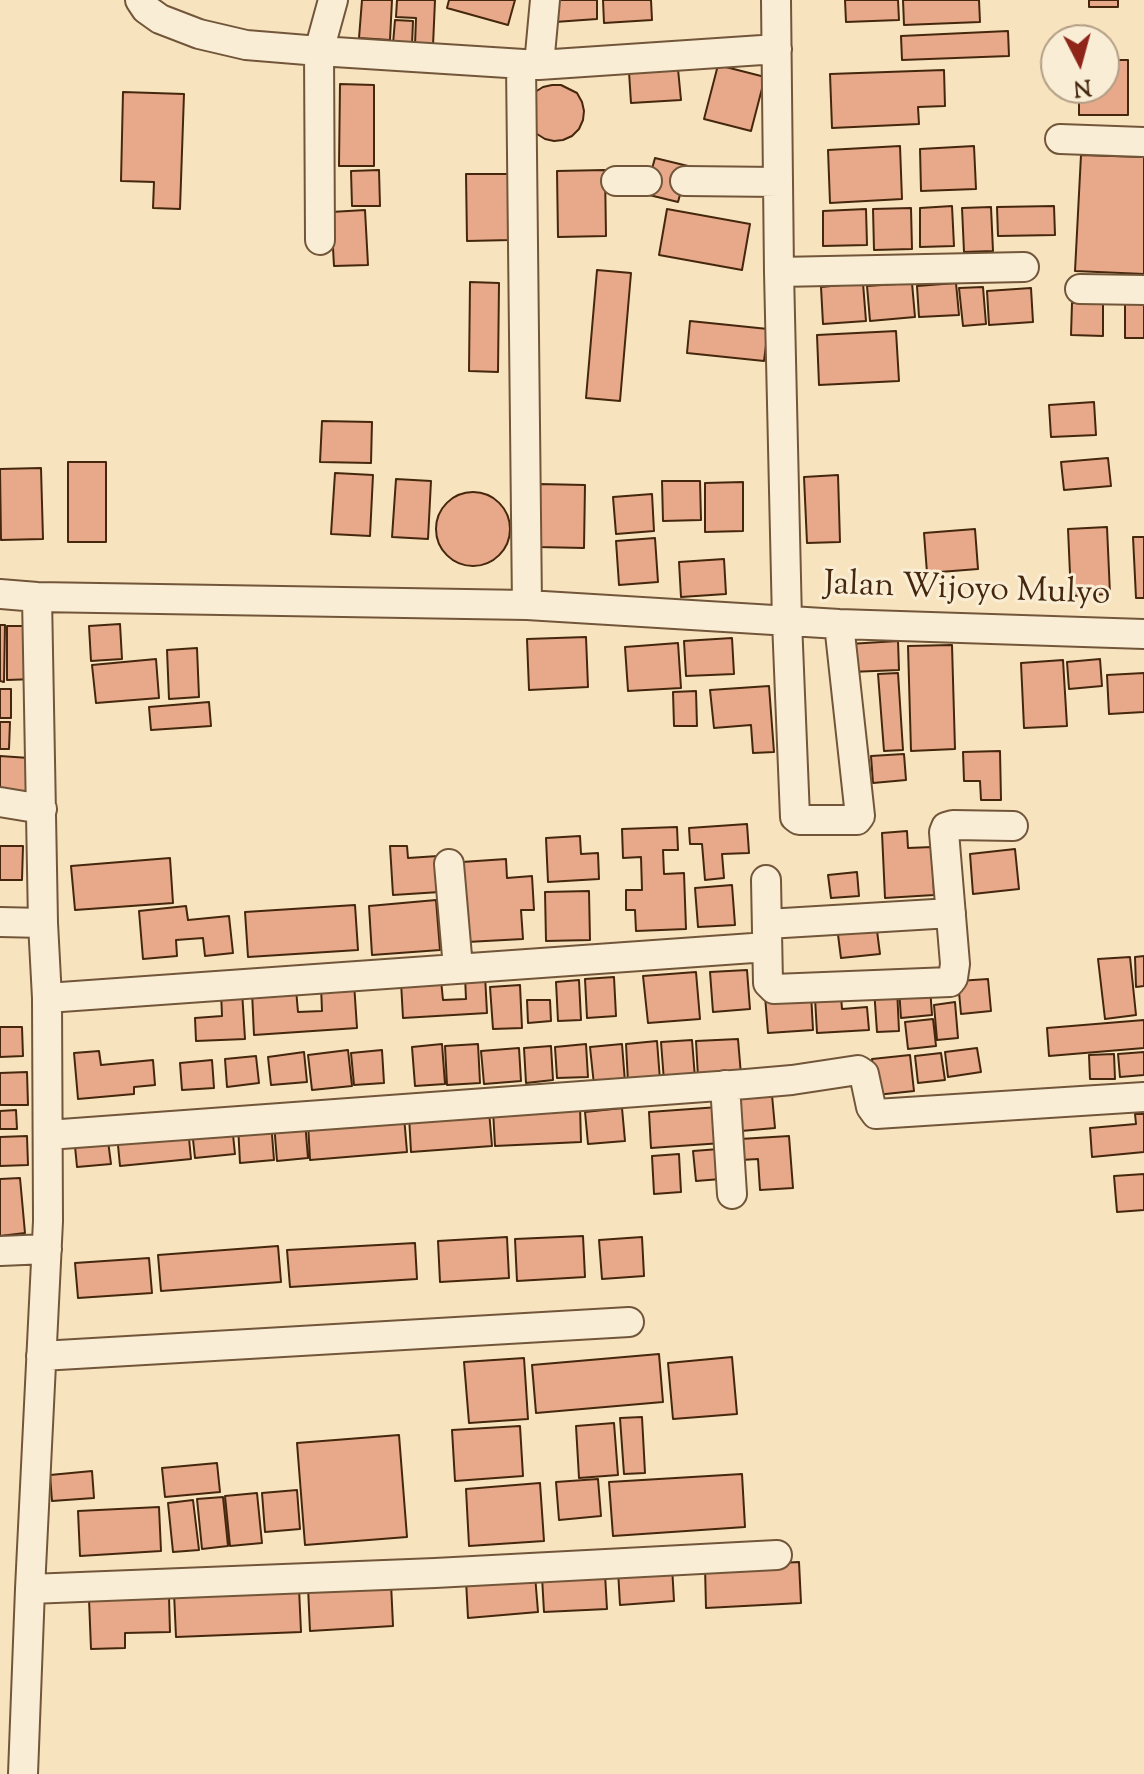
<!DOCTYPE html>
<html>
<head>
<meta charset="utf-8">
<style>
  body { margin:0 }
  #map { position:relative; width:1144px; height:1774px; overflow:hidden; background:#f8e3bf; font-family:"Sorts Mill Goudy",serif }
  canvas { display:block }
  .north { position:absolute; left:1040px; top:24px; width:80px; height:80px; box-sizing:border-box; background:#faedd5; border:2px solid #b29e85; border-radius:50%; rotate:174deg; font-size:22px; font-weight:700; line-height:32px; text-align:center; color:#45270d }
  .north::after { content:''; display:block; margin:auto; width:28px; height:36px; background:#8f2418; clip-path:polygon(50% 0,100% 100%,50% 72%,0 100%) }
</style>
</head>
<body>
<div id="map">
<canvas width="1144" height="1774"></canvas>
<div class="north">N</div>
</div>
<script>
const g = document.querySelector('canvas').getContext('2d');
g.lineJoin = 'round';
function fill(path, color) {
  g.fillStyle = color;
  g.fill(path, 'evenodd');
}
function strokePath(path, color, width, dash) {
  g.strokeStyle = color;
  g.lineWidth = width;
  g.lineCap = dash ? 'butt' : 'round';
  g.setLineDash(dash || []);
  g.stroke(path);
}
function drawText(font, color, halo, rows, align = 'center') {
  g.font = font + ' "Sorts Mill Goudy",serif';
  g.lineWidth = 6;
  g.setLineDash([]);
  g.textBaseline = 'middle';
  g.strokeStyle = halo;
  g.fillStyle = color;
  for (const [text, x, y, turn = 0] of rows) {
    g.save();
    g.translate(x, y);
    g.rotate((+turn || 0) * Math.PI / 180);
    g.textAlign = isNaN(turn) ? turn : align;
    if (halo) g.strokeText(text, 0, 0);
    g.fillText(text, 0, 0);
    g.restore();
  }
}
const building = new Path2D(`
  M362,0H392L390,40L359,38Z
  M397,0H435L433,46L415,45L416,18L396,17Z
  M449,0H515L508,25L447,8Z
  M553,0H597V19L555,22Z
  M603,0H651L652,20L604,23Z
  M845,0H898L899,20L846,22Z
  M903,0H979L980,22L904,25Z
  M1089,0H1118V7H1089Z
  M395,20L413,21L412,45L393,44Z
  M1008,31L1009,56L902,60L901,36Z
  M1104,60H1128V115H1079V88H1104Z
  M718,65L765,77L751,131L704,119Z
  M678,69L681,100L631,103L629,72Z
  M944,70L945,106L918,107L919,124L832,128L830,74Z
  M340,84L374,85V166H339Z
  M552,85H561L577,93L582,102L584,111L583,120L579,129L572,136L563,140L554,141L545,139L537,134L531,127L535,92L543,87Z
  M123,92L184,94L180,209L153,208L154,182L121,181Z
  M900,146L902,199L830,203L828,150Z
  M974,146L976,189L921,191L920,149Z
  M1081,155L1144,157V274L1075,271Z
  M655,158L688,166L678,202L645,194Z
  M379,170L380,206H352L351,171Z
  M605,170L606,236L558,237L557,171Z
  M466,174H510L511,240L467,241Z
  M952,206L954,246L920,247V208Z
  M1054,206L1055,235L998,236L997,207Z
  M991,207L993,251L964,252L962,208Z
  M911,208L912,249L874,250L873,209Z
  M667,209L750,224L742,270L659,255Z
  M866,209L867,245L823,246V211Z
  M365,210L368,265L334,266L331,212Z
  M597,270L631,273L620,401L586,398Z
  M470,282L499,283L498,372L469,371Z
  M863,283L866,321L823,324L821,287Z
  M912,283L915,317L870,321L867,286Z
  M956,283L959,315L919,317L917,286Z
  M983,287L986,324L963,326L959,288Z
  M1031,288L1033,322L989,325L987,291Z
  M1125,301H1144V338H1125Z
  M1072,303H1103V336L1071,335Z
  M690,321L768,329L764,361L687,353Z
  M896,331L899,381L819,385L817,335Z
  M1094,402L1096,435L1051,437L1049,405Z
  M322,421L372,422L371,463L320,462Z
  M1108,458L1111,486L1064,490L1061,462Z
  M68,462H106V542H68Z
  M41,468L43,539L1,540L0,469Z
  M335,473L373,475L370,536L331,534Z
  M838,475L840,542L807,543L804,477Z
  M396,479L431,481L428,539L392,537Z
  M662,481H700L701,520L663,521Z
  M743,482V531L705,532V483Z
  M539,484L585,485L584,548L537,547Z
  M436 529a37 37 0 1 1 74 0a37 37 0 1 1-74 0Z
  M652,494L654,531L616,534L613,497Z
  M1107,527L1110,594L1071,596L1068,529Z
  M975,529L978,569L927,573L924,533Z
  M1133,537H1144V598H1136Z
  M655,538L658,582L619,585L616,541Z
  M724,559L726,594L681,597L679,562Z
  M120,624L122,659L91,661L89,626Z
  M0,625H5L4,682L0,681Z
  M7,626H34L35,679L7,680Z
  M586,637L588,687L529,690L527,639Z
  M732,638L734,674L686,676L684,641Z
  M898,641L899,670L850,672L849,644Z
  M678,643L681,688L628,691L625,647Z
  M952,645L955,749L911,751L908,646Z
  M197,648L199,697L169,699L167,650Z
  M156,659L159,698L96,703L92,665Z
  M1100,659L1102,686L1069,689L1067,662Z
  M1063,660L1067,726L1024,728L1021,663Z
  M898,673L903,750L884,751L878,674Z
  M1144,673V712L1109,714L1107,675Z
  M769,686L774,752L753,753L751,725L714,728L710,690Z
  M0,689H11V718H0Z
  M696,691L697,726H674L673,692Z
  M209,702L211,726L151,730L149,707Z
  M0,722H10L9,749H0Z
  M1000,751L1001,800H981L980,781H964L963,752Z
  M904,754L906,780L873,783L871,756Z
  M0,756L29,758L26,793L0,791Z
  M747,824L749,853L722,854L724,878L705,880L702,844H690L689,828Z
  M677,827L678,850H663L664,874L684,873L686,929L636,931L635,910H626V890H642L641,857L623,858L622,829Z
  M907,831L908,848L932,847L934,895L885,898L882,833Z
  M580,836L581,854L598,853L599,879L548,882L546,838Z
  M0,846H23L22,880H0Z
  M390,846H407L408,858L438,856L440,892L393,895Z
  M1015,849L1019,889L973,894L970,854Z
  M170,858L173,903L75,910L71,866Z
  M506,859L507,878L532,876L534,910H521L523,939L467,942L462,862Z
  M857,872L859,896L831,898L828,875Z
  M732,885L735,925L698,927L695,888Z
  M589,891L590,940L546,941L545,892Z
  M436,900L440,950L372,955L369,906Z
  M355,905L358,950L248,957L245,912Z
  M186,906L188,920L229,916L233,953L205,956L203,938L176,940L177,956L143,959L139,911Z
  M876,923L880,954L841,958L837,927Z
  M1144,956V986L1136,987L1135,957Z
  M1130,957L1136,1015L1105,1019L1098,959Z
  M747,970L750,1009L713,1012L710,972Z
  M696,972L700,1019L648,1023L643,976Z
  M485,975L487,1013L403,1018L401,982L441,980L443,1000L466,999L465,976Z
  M614,977L616,1016L587,1018L585,979Z
  M988,979L991,1011L961,1014L958,981Z
  M579,980L581,1020L558,1021L556,982Z
  M354,983L357,1028L254,1035L252,992L296,989L298,1012L322,1011L321,986Z
  M520,985L522,1028L493,1029L490,987Z
  M930,987L932,1015L901,1018L899,989Z
  M897,988L899,1031L877,1032L874,989Z
  M242,991L245,1039L196,1041L195,1018L222,1016L221,992Z
  M811,993L813,1030L768,1033L765,996Z
  M841,996L842,1009L867,1007L869,1030L817,1033L815,998Z
  M527,1000H550L551,1021L528,1023Z
  M955,1002L958,1038L937,1040L934,1005Z
  M933,1019L936,1046L908,1049L905,1022Z
  M1144,1020V1048L1049,1056L1047,1028Z
  M0,1027H22L23,1056L0,1057Z
  M738,1039L741,1075L698,1077L696,1041Z
  M692,1040L695,1078L664,1081L661,1042Z
  M657,1041L660,1080L628,1082L626,1044Z
  M442,1044L445,1084L415,1086L412,1047Z
  M478,1044L480,1083L447,1085L445,1046Z
  M586,1044L588,1077L557,1078L555,1047Z
  M622,1044L625,1082L594,1085L590,1047Z
  M551,1046L553,1080L526,1083L524,1048Z
  M519,1048L521,1081L484,1084L481,1051Z
  M977,1048L981,1072L948,1077L945,1052Z
  M348,1050L352,1086L312,1090L308,1055Z
  M382,1050L384,1083L354,1085L351,1053Z
  M99,1051L101,1065L153,1060L155,1085L134,1087V1094L78,1099L74,1053Z
  M304,1052L307,1082L271,1085L268,1057Z
  M1144,1052V1075L1120,1077L1118,1054Z
  M941,1053L945,1080L918,1083L915,1056Z
  M1114,1054L1115,1079H1090L1089,1055Z
  M910,1055L914,1091L876,1095L872,1059Z
  M256,1056L259,1083L227,1087L225,1059Z
  M212,1060L214,1088L182,1090L180,1063Z
  M27,1072L28,1105H0V1073Z
  M772,1095L775,1128L741,1131L738,1098Z
  M580,1106L581,1142L495,1146L493,1110Z
  M719,1107L722,1143L651,1148L649,1112Z
  M622,1108L625,1141L588,1144L585,1112Z
  M16,1110L17,1129H0V1111Z
  M489,1111L492,1146L411,1152L409,1116Z
  M1135,1114H1144V1152L1092,1157L1090,1128L1136,1124Z
  M404,1116L407,1152L310,1160L308,1123Z
  M305,1121L308,1158L277,1161L274,1123Z
  M271,1122L274,1160L240,1163L238,1125Z
  M232,1125L235,1154L195,1158L192,1130Z
  M188,1128L191,1159L120,1166L117,1135Z
  M107,1133L111,1164L77,1167L74,1136Z
  M27,1136L28,1165L0,1166V1137Z
  M789,1136L793,1188L760,1190L758,1159L741,1160L740,1139Z
  M719,1149L721,1179L696,1181L693,1151Z
  M679,1154L681,1192L654,1194L652,1156Z
  M1144,1174V1210L1117,1212L1114,1176Z
  M20,1178L25,1233L0,1236V1179Z
  M583,1236L585,1277L517,1281L515,1239Z
  M507,1237L509,1278L440,1282L438,1241Z
  M642,1237L644,1276L602,1279L599,1240Z
  M415,1243L417,1279L290,1287L287,1250Z
  M278,1246L281,1282L161,1291L158,1255Z
  M149,1258L152,1293L78,1298L75,1263Z
  M659,1354L663,1402L536,1413L532,1365Z
  M732,1357L737,1414L673,1419L668,1363Z
  M524,1358L528,1419L469,1423L464,1362Z
  M642,1417L645,1473L624,1474L620,1418Z
  M614,1423L618,1475L579,1478L576,1426Z
  M520,1426L523,1476L455,1481L452,1430Z
  M399,1435L407,1537L305,1545L297,1443Z
  M217,1463L220,1492L165,1497L162,1468Z
  M92,1471L94,1498L52,1501L50,1475Z
  M742,1474L745,1527L613,1536L609,1482Z
  M598,1479L601,1516L559,1520L556,1482Z
  M540,1483L544,1541L469,1546L466,1489Z
  M297,1490L300,1529L265,1532L262,1493Z
  M257,1493L262,1543L230,1546L225,1496Z
  M223,1497L228,1546L202,1549L197,1499Z
  M193,1500L199,1550L173,1552L168,1503Z
  M159,1507L161,1551L80,1556L78,1511Z
  M799,1562L801,1603L706,1608L705,1567Z
  M672,1566L674,1601L620,1605L618,1570Z
  M605,1574L607,1609L544,1612L542,1577Z
  M535,1575L538,1612L468,1618L466,1580Z
  M391,1583L393,1626L310,1631L308,1587Z
  M299,1588L301,1632L176,1637L174,1593Z
  M169,1597L170,1632L125,1633V1648L91,1649L89,1599Z`);
const minor = new Path2D(`
  M140,0L146,9L160,19L199,34L246,45L319,51L539,65L777,49
  M776,0L779,272L787,621L795,817L799,820H857L860,816L839,624
  M521,64L527,605
  M539,65L545,0
  M1060,139L1144,142
  M616,181H647
  M685,181L778,182
  M320,240L319,51L333,0
  M779,272L1024,267
  M1080,289L1144,290
  M0,594L37,597L527,605L839,624L1144,634
  M0,802L42,809
  M449,864L458,968
  M766,880L768,983L774,989L950,982L953,978L955,964L944,832L946,827L953,825L1013,826
  M0,922L43,923
  M767,924L951,913
  M47,998L767,947
  M725,1085L732,1194
  M48,1135L746,1084L792,1080L858,1070L864,1074L871,1107L876,1114L1144,1097
  M0,1251L47,1249
  M41,1356L629,1322
  M30,1589L435,1573L777,1555
  M23,1774L30,1589L48,1221L47,998L43,923L37,597`);
const streetNames = [
  ["Jalan Wijoyo Mulyo",967,592,2]
];
fill(building, '#e7a989');
strokePath(building, '#45270d', 2);
strokePath(minor, '#72563a', 32);
strokePath(minor, '#faedd5', 28);
drawText('34px', '#45270d', '#faedd5', streetNames);
</script>
</body>
</html>
